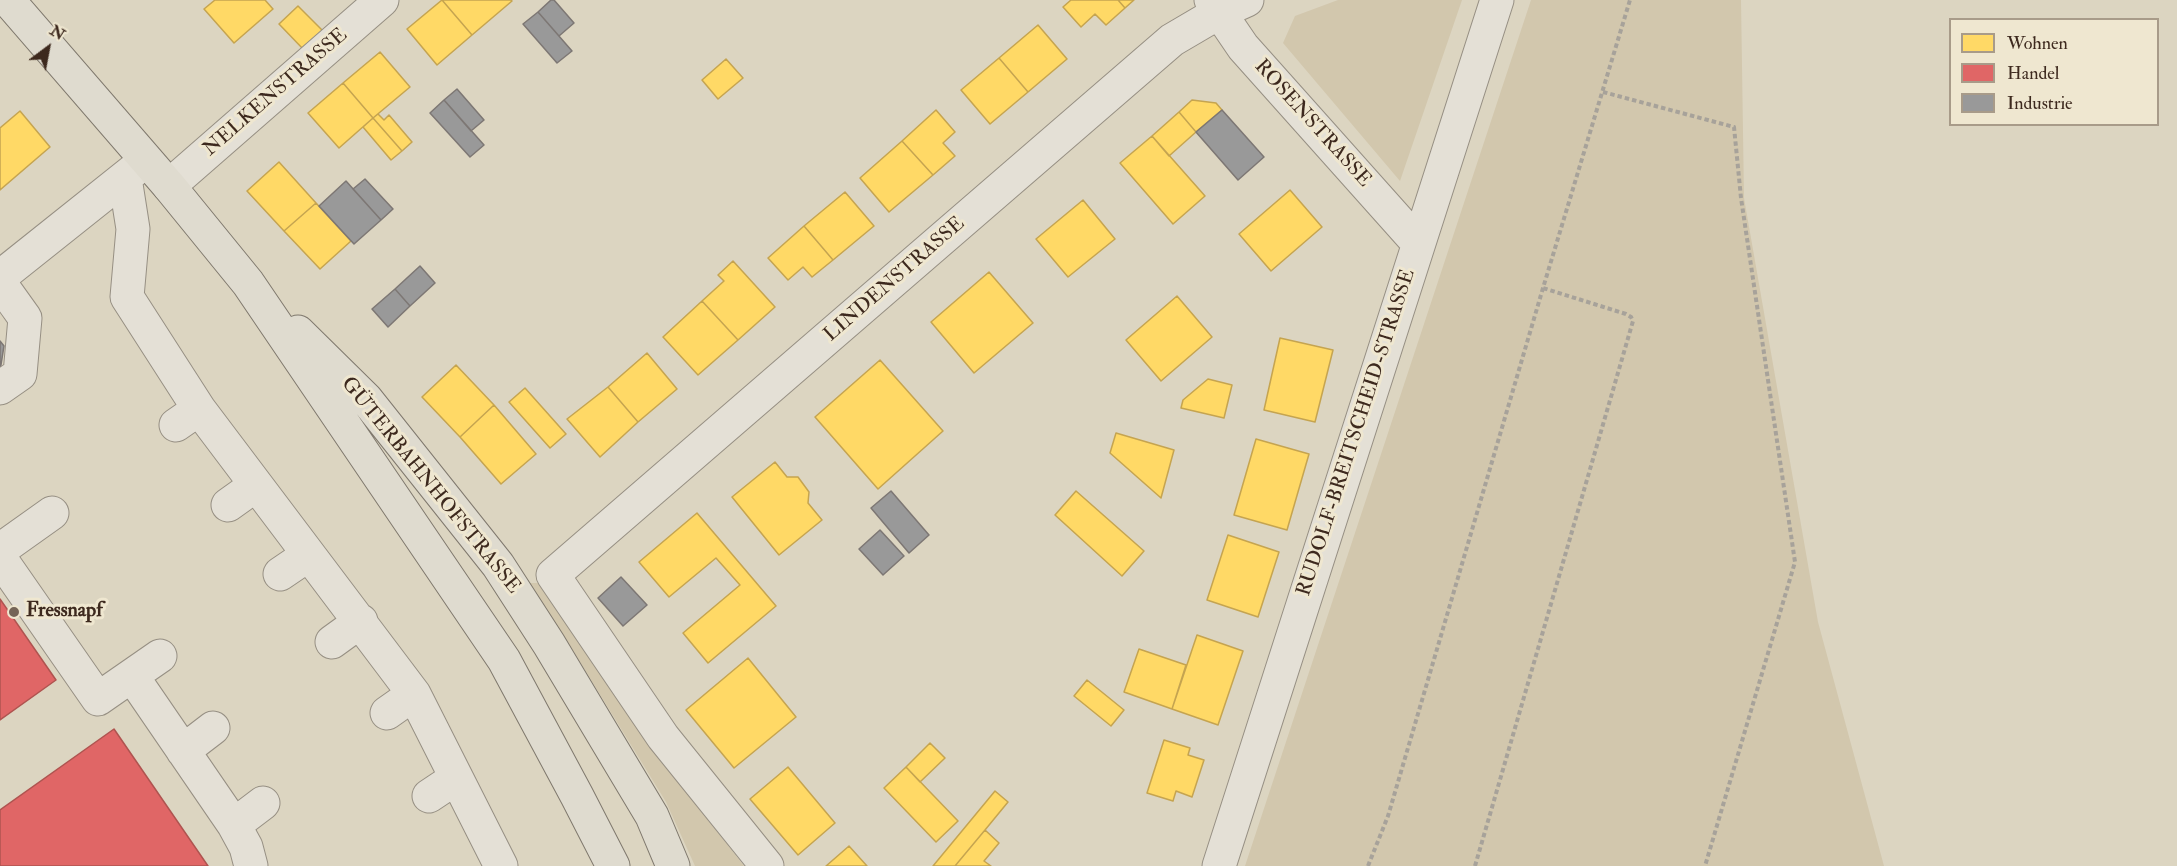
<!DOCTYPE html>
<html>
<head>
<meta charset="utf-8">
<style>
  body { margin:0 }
  #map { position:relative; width:2177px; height:866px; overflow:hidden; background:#dcd5c1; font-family:"IM FELL Double Pica",serif }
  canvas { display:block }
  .legend { position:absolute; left:1949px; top:18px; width:210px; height:108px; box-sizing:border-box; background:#efe7d0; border:2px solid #a89b89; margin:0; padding:8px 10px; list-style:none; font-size:18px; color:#3d291e }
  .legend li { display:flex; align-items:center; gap:12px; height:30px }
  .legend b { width:30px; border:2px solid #a89b89 }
  .north { position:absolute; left:18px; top:18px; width:60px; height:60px; -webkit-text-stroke:4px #efe7d0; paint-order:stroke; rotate:32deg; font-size:16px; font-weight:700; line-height:24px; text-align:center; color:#3d291e }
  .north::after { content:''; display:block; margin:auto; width:21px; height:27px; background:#3d291e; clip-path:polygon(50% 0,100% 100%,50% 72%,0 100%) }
</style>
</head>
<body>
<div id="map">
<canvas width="2177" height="866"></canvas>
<ul class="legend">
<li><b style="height:16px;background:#ffd966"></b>Wohnen</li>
<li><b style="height:16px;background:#e06666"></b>Handel</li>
<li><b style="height:16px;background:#999"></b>Industrie</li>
</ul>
<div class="north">N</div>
</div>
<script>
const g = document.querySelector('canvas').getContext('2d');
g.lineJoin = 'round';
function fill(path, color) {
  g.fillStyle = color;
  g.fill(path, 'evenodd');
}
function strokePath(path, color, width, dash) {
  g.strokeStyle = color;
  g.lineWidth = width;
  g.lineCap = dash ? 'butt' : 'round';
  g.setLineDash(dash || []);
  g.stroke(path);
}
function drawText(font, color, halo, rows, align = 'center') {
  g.font = font + ' "IM FELL Double Pica",serif';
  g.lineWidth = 6;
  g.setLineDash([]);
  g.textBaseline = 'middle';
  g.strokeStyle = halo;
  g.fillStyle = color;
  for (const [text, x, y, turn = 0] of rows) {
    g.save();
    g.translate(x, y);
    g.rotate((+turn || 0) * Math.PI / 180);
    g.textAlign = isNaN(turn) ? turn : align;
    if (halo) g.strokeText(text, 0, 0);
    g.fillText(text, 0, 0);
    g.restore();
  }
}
const green = new Path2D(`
  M1338,0H1462L1400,181L1283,43L1295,16Z
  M1531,0H1741L1744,198L1818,622L1884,866H1245Z
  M523,583H540L653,749L744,866H695L666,802L561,631Z`);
const homes = new Path2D(`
  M215,0H265L273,9L234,43L204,9Z
  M442,0H511L512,1L472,35Z
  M442,0L472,35L437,65L407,29Z
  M1071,0H1118L1125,8L1106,25L1095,14L1081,27L1063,7Z
  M1118,0H1134L1125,8Z
  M298,6L323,31L304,50L279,24Z
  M1038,25L1067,59L1028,92L999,58Z
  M380,52L410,87L373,118L343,83Z
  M999,58L1028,92L990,124L961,90Z
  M726,59L743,78L718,99L702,80Z
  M343,83L373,118L339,148L308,113Z
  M1192,100L1216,103L1222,110L1196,132L1179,112Z
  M936,110L955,132L943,143L955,156L933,175L902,141Z
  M20,111L50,147L0,190V128Z
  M1179,112L1196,132L1169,156L1152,136Z
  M378,114L384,120L389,115L412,142L402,151L373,118Z
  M373,118L402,151L391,160L363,127Z
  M1152,136L1205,196L1173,224L1120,163Z
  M902,141L933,175L889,212L860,178Z
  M279,162L316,203L284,231L247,191Z
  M1290,190L1322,227L1271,271L1239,234Z
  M845,192L874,226L833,260L804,226Z
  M1083,200L1115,239L1068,277L1036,239Z
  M316,203L351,241L320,269L284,231Z
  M804,226L833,260L812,277L803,267L788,280L768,258Z
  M733,261L775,307L738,340L702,301L724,281L718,275Z
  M989,272L1033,323L974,373L931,322Z
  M1177,296L1212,337L1161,381L1126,340Z
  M702,301L738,340L698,375L663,337Z
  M1280,338L1333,350L1315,422L1264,410Z
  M647,353L677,389L638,422L608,387Z
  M880,360L943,431L878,489L815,417Z
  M456,365L494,405L460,437L422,397Z
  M1208,379L1232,385L1224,418L1181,408L1183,400Z
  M608,387L638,422L600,457L567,419Z
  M525,388L566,434L550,448L509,402Z
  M494,405L536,454L501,484L460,437Z
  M1116,433L1174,450L1161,498L1110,453Z
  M1256,439L1309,454L1287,530L1234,515Z
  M775,462L787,477H798L809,492L808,503L822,520L779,555L732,497Z
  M1076,491L1144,551L1122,576L1055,515Z
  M697,513L776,606L708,663L683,633L740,585L716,558L669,597L639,562Z
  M1228,535L1279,552L1258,617L1207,600Z
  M1197,635L1243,651L1218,725L1172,709Z
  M1139,649L1186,665L1172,709L1124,692Z
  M748,658L796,717L734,768L686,710Z
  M1087,680L1124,710L1111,726L1074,696Z
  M1164,740L1190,748L1188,755L1204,760L1192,797L1176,791L1173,801L1147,793Z
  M930,743L945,758L920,782L906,767Z
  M788,767L835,823L798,855L750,799Z
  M906,767L958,821L936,842L884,788Z
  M995,791L1008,802L985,830L955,866H933Z
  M985,830L999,843L984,861L991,866H955Z
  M849,846L867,866H826Z`);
const shops = new Path2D(`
  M0,599L56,680L0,720Z
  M114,729L208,866H0V810Z`);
const industry = new Path2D(`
  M551,0H554L574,23L559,36L538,12Z
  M538,12L572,51L557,63L523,24Z
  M457,89L484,120L471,131L444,100Z
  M444,100L484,145L470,157L430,113Z
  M1222,110L1264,157L1238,180L1196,132Z
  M365,179L393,209L381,220L353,189Z
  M346,181L381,220L354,244L319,206Z
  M420,266L435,283L410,306L395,289Z
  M395,289L410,306L388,327L372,309Z
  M0,341L4,346L0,371Z
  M891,491L929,535L909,553L871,508Z
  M880,530L904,556L883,575L859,549Z
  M621,577L647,605L623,626L598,598Z`);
const path = new Path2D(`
  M1603,92L1734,127L1741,198L1795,562L1705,866
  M1368,866L1388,816L1543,288L1630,0
  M1475,866L1633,321L1631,317L1626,314L1543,288`);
const minor = new Path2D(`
  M1211,0L1243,47L1418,243
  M125,178L133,229L127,297L199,409L414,694L501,866
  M169,186L382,0
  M0,277L138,167
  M0,283L25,318L20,374L0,388
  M176,425L199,409
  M228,505L256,485
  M0,550L52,513
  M0,558L98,699L160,656
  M280,574L308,555
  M332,642L361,621
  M132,676L234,825L246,847L251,866
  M387,713L414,694
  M183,751L213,728
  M429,796L456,778
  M234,825L263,803
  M767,866L663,737L553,575L1172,40L1218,13L1247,0
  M1219,866L1497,0`);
const major = new Path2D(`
  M8,0L169,186L248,283L504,660L577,796L613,866
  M298,332L366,399L498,565L549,644L652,816L673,866`);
const markers = [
  [14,612,6,"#756557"]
];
const streetNames = [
  ["NELKENSTRASSE",276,93,-41],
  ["ROSENSTRASSE",1312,124,48],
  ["LINDENSTRASSE",895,280,-41],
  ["RUDOLF-BREITSCHEID-STRASSE",1357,433,-72],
  ["GÜTERBAHNHOFSTRASSE",430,486,51]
];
const poiNames = [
  ["Fressnapf",26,612]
];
fill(green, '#d2c7ad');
fill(homes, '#ffd966');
strokePath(homes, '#c5a450', 1.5);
fill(shops, '#e06666');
strokePath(shops, '#af5450', 1.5);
fill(industry, '#999');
strokePath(industry, '#7d7774', 1.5);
strokePath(minor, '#968f83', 35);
strokePath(major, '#7f786d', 35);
strokePath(path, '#a7a29a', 4, [4.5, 3]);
strokePath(minor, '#e4e0d6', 33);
strokePath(major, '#dfdbcf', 33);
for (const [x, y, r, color] of markers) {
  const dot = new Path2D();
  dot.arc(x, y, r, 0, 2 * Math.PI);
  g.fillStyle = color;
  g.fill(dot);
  strokePath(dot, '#efe7d0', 2);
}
drawText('20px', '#3d291e', '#efe7d0', streetNames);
drawText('bold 20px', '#3d291e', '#efe7d0', poiNames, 'left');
</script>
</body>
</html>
